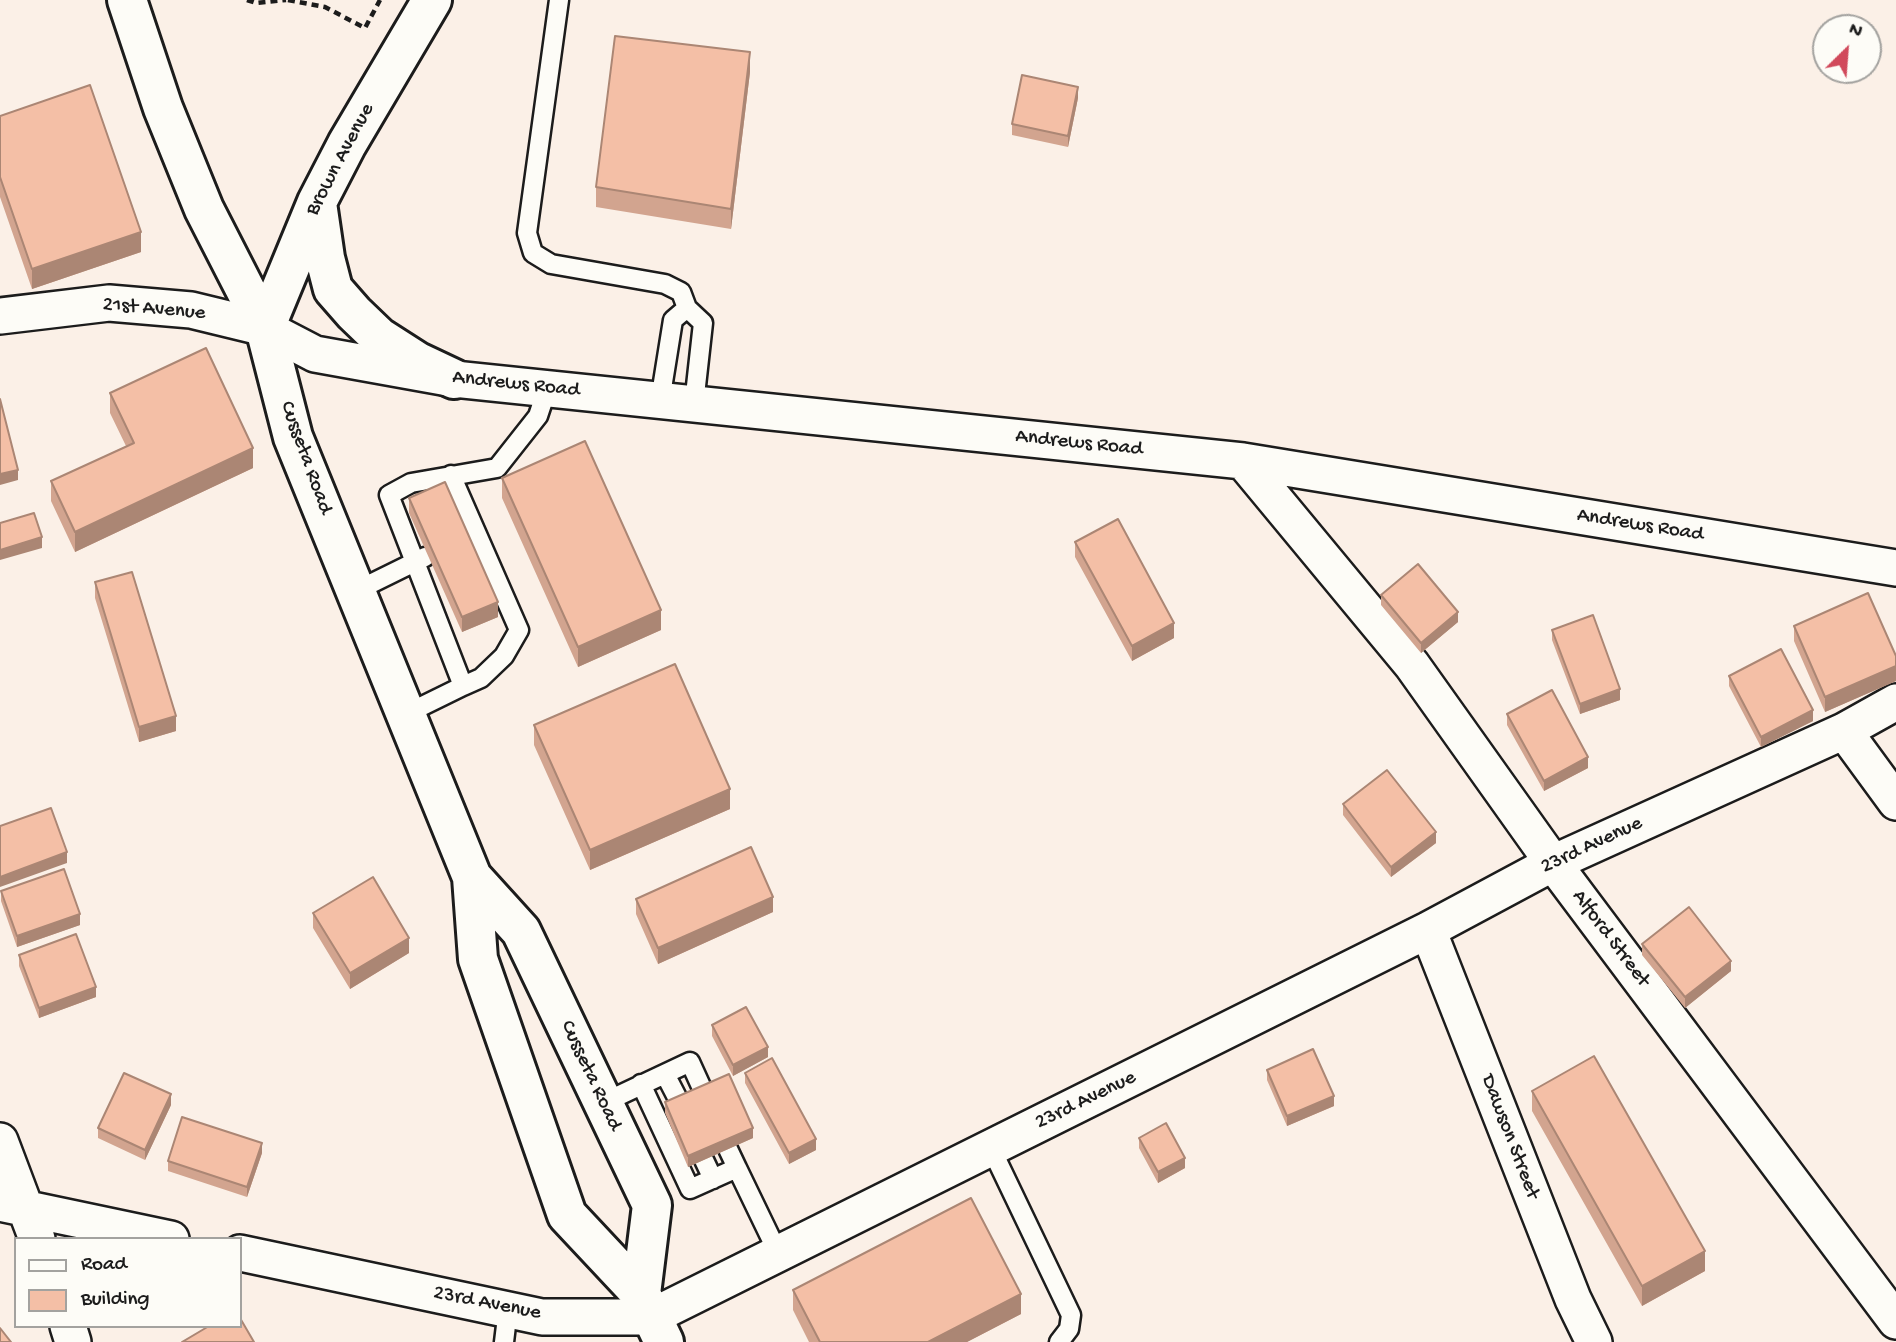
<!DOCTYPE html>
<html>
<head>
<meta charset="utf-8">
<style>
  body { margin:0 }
  #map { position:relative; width:1896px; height:1342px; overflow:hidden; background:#fbf0e7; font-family:"Gochi Hand",sans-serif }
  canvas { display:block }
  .legend { position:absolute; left:14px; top:1237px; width:228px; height:91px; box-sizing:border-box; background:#fdfcf7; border:2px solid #a3a29f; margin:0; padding:9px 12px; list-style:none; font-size:21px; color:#1c1c1c }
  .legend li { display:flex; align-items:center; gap:14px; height:35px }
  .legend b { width:35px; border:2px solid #a3a29f }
  .north { position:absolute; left:1812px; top:14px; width:70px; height:70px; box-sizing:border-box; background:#fdfcf7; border:2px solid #a3a29f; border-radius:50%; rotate:25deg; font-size:19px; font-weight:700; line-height:28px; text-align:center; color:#1c1c1c }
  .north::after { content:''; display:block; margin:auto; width:24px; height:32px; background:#d1495b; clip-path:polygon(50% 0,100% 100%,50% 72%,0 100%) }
</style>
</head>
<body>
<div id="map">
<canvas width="1896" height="1342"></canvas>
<ul class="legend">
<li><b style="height:9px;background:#fdfcf7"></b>Road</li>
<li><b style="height:19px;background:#f4bfa6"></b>Building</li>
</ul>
<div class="north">N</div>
</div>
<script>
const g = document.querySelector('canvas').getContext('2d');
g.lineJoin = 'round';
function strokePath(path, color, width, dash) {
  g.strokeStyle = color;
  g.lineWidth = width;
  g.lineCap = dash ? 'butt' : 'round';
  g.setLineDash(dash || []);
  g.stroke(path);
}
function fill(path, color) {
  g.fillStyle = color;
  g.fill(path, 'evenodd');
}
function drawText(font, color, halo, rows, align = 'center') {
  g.font = font + ' "Gochi Hand",sans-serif';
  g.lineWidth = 7;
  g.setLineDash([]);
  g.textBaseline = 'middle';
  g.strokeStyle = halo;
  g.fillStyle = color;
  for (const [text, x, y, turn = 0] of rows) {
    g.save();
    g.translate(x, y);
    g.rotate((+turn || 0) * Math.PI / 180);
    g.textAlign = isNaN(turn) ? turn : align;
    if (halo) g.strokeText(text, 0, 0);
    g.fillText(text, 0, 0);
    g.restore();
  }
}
const path = new Path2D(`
  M247,0L256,3L286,0
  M288,0L325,7L365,28L380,0`);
const lane = new Path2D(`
  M559,0L527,233L533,253L551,264L665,284L681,292L687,308L703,323L694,404
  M660,401L673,320L687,308
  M451,475L519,630L504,656L481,678L463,686
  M356,591L425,557
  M406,714L463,686L389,495L411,483L497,468L538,416L547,389
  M665,1074L681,1105
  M641,1084L690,1189L737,1168L778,1253
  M603,1103L690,1062L705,1095
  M991,1148L1071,1315L1069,1329L1059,1342
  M728,1149L737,1168
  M704,1160L713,1179
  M504,1342L508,1309`);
const street = new Path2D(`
  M0,316L109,303L191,310L265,328L315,354L454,379L1243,461L1896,568
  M1243,461L1412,665L1553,863L1896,1321
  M1844,731L1896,802
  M1428,930L1573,1299L1594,1342
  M0,1141L37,1239
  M0,1203L171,1239
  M240,1253L542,1317H651L1428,930L1553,863L1844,731L1896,702
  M68,1326L73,1342`);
const secondary = new Path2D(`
  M127,0L163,108L204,209L265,328L293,437L472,877L478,959L567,1215L641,1294L664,1342
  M317,203L325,258L333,289L354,313L379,337L418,362L454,379
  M265,328L317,202L347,144L432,0
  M472,877L521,931L652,1205L641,1294`);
const wall = new Path2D(`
  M750,72L731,229L596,207V187Z
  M1078,98L1068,147L1012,135V124Z
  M0,116L141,252L32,289L0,197Z
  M110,393L253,468L75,552L51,501V481L126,446L110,413Z
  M502,478L661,630L578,667L502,498Z
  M409,498L498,617L462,632L409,513Z
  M1075,542L1174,638L1132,661L1075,557Z
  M95,582L176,731L139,742L95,598Z
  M1381,595L1458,622L1421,653L1381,605Z
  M1794,626L1896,656V681L1825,712L1794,641Z
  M1552,630L1620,700L1580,714L1552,640Z
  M1729,676L1813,721L1761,747L1729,686Z
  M1507,714L1588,768L1544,791L1507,725Z
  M534,725L730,809L590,870L534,745Z
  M1343,804L1436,843L1391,877L1343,815Z
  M1,891L80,925L17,947L1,901Z
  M636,899L773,912L658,964L636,914Z
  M313,913L409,953L350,989L313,928Z
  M1642,944L1731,971L1685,1008L1642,955Z
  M19,955L96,997L39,1018L19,966Z
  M712,1025L768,1057L733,1076L712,1036Z
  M1267,1070L1334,1106L1287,1126L1267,1080Z
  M745,1073L816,1150L789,1164L745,1083Z
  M1532,1091L1705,1271L1642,1306L1532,1111Z
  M665,1102L753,1138L688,1167L665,1113Z
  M171,1105L145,1160L98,1138V1128Z
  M1139,1138L1185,1168L1158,1183L1139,1148Z
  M262,1153L247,1197L168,1171V1161Z
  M793,1290L1021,1314L967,1342H809L793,1310Z`);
const shadedWall = new Path2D(`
  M750,52V72L731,229V209Z
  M1078,87V98L1068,147V136Z
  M141,232V252L32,289V269Z
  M253,448V468L75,552V532Z
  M18,470V480L0,485V474Z
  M42,537V548L0,560V550Z
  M498,602V617L462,632V617Z
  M661,610V630L578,667V647Z
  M1458,612V622L1421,653V643Z
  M1174,623V638L1132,661V646Z
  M1896,666V681L1825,712V697Z
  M1620,689V700L1580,714V704Z
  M1813,710V721L1761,747V737Z
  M176,716V731L139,742V727Z
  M1588,757V768L1544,791V781Z
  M730,789V809L590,870V850Z
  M1436,832V843L1391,877V867Z
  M67,852V863L0,887V877Z
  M773,897V912L658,964V948Z
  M80,914V925L17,947V936Z
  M409,938V953L350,989V973Z
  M1731,961V971L1685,1008V997Z
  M96,987V997L39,1018V1008Z
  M768,1047V1057L733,1076V1065Z
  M171,1094V1105L145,1160V1150Z
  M1334,1096V1106L1287,1126V1116Z
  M753,1128V1138L688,1167V1156Z
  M816,1139V1150L789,1164V1153Z
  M262,1143V1153L247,1197V1187Z
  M1185,1158V1168L1158,1183V1172Z
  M1705,1251V1271L1642,1306V1286Z
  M1021,1294V1314L967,1342H928Z`);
const building = new Path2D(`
  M615,36L750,52L731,209L596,187Z
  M1022,75L1078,87L1068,136L1012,124Z
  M90,85L141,232L32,269L0,177V116Z
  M206,348L253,448L75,532L51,481L134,443L110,393Z
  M0,399L18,470L0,474Z
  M585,441L661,610L578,647L502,478Z
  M445,482L498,602L462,617L409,498Z
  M34,513L42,537L0,550V523Z
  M1118,519L1174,623L1132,646L1075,542Z
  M1418,564L1458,612L1421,643L1381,595Z
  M132,572L176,716L139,727L95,582Z
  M1868,593L1896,656V666L1825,697L1794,626Z
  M1593,615L1620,689L1580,704L1552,630Z
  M1781,649L1813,710L1761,737L1729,676Z
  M675,664L730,789L590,850L534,725Z
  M1552,690L1588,757L1544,781L1507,714Z
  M1387,770L1436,832L1391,867L1343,804Z
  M51,808L67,852L0,877V826Z
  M751,847L773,897L658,948L636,899Z
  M64,869L80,914L17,936L1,891Z
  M373,877L409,938L350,973L313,913Z
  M1689,907L1731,961L1685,997L1642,944Z
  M76,934L96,987L39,1008L19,955Z
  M746,1007L768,1047L733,1065L712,1025Z
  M1313,1049L1334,1096L1287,1116L1267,1070Z
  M1594,1056L1705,1251L1642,1286L1532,1091Z
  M772,1058L816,1139L789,1153L745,1073Z
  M124,1073L171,1094L145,1150L98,1128Z
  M729,1074L753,1128L688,1156L665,1102Z
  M182,1117L262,1143L247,1187L168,1161Z
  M1166,1123L1185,1158L1158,1172L1139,1138Z
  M971,1198L1021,1294L928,1342H820L793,1290Z
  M240,1318L254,1342H182L209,1326H240Z
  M0,1328L11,1342H0Z`);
const streetNames = [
  ["Brown Avenue",341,160,-62],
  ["21st Avenue",154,310,5],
  ["Andrews Road",516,385,6],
  ["Andrews Road",1079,444,6],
  ["Cusseta Road",305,458,70],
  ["Andrews Road",1640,526,9],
  ["23rd Avenue",1592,846,-25],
  ["Alford Street",1610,939,53],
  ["Cusseta Road",590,1076,65],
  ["23rd Avenue",1086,1101,-26],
  ["Dawson Street",1509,1137,69],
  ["23rd Avenue",487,1304,11]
];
strokePath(lane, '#1c1c1c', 23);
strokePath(street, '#1c1c1c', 40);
strokePath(secondary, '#1c1c1c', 44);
strokePath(path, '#1c1c1c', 4.5, [7, 5]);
strokePath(lane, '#fdfcf7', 18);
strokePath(street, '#fdfcf7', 35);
strokePath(secondary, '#fdfcf7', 38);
fill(wall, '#d2a48f');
fill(shadedWall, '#ab8674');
fill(building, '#f4bfa6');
strokePath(building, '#ab8674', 2);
drawText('21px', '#1c1c1c', '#fdfcf7', streetNames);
</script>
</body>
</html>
